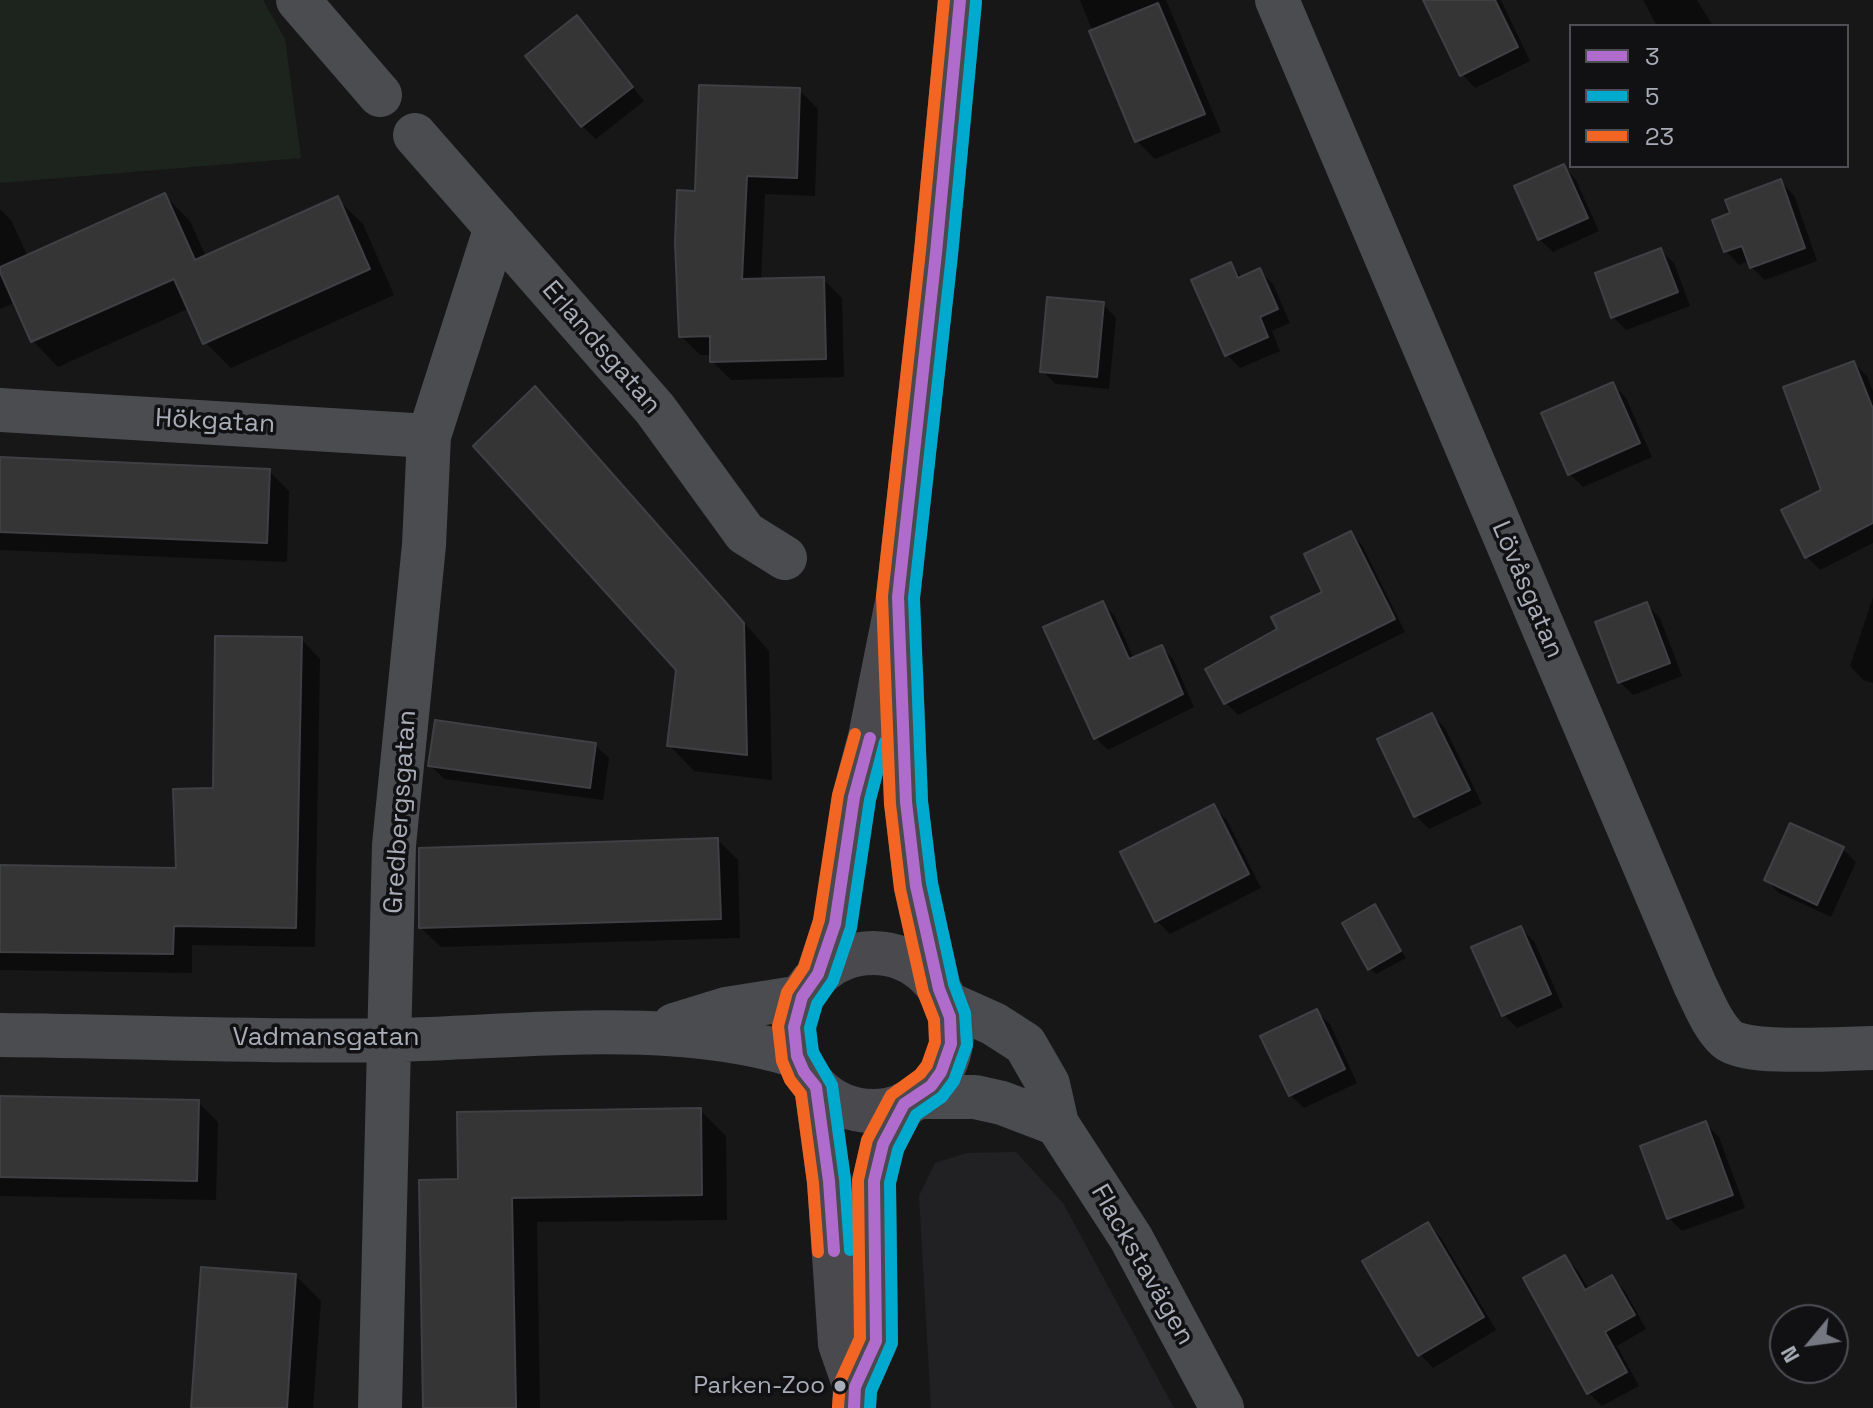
<!DOCTYPE html>
<html>
<head>
<meta charset="utf-8">
<style>
  body { margin:0 }
  #map { position:relative; width:1873px; height:1408px; overflow:hidden; background:#171717; font-family:"Space Grotesk",sans-serif }
  canvas { display:block }
  .legend { position:absolute; left:1569px; top:24px; width:280px; height:144px; box-sizing:border-box; background:#111113; border:2px solid #4d4f55; margin:0; padding:10px 14px; list-style:none; font-size:24px; color:#a8adb8 }
  .legend li { display:flex; align-items:center; gap:16px; height:40px }
  .legend b { width:40px; border:2px solid #4d4f55 }
  .north { position:absolute; left:1769px; top:1304px; width:80px; height:80px; box-sizing:border-box; background:#111113; border:2px solid #4d4f55; border-radius:50%; rotate:241deg; font-size:22px; font-weight:700; line-height:32px; text-align:center; color:#a8adb8 }
  .north::after { content:''; display:block; margin:auto; width:28px; height:36px; background:#757880; clip-path:polygon(50% 0,100% 100%,50% 72%,0 100%) }
</style>
</head>
<body>
<div id="map">
<canvas width="1873" height="1408"></canvas>
<ul class="legend">
<li><b style="height:10px;background:#b06ccc"></b>3</li>
<li><b style="height:10px;background:#00a9ce"></b>5</li>
<li><b style="height:10px;background:#f26522"></b>23</li>
</ul>
<div class="north">N</div>
</div>
<script>
const g = document.querySelector('canvas').getContext('2d');
g.lineJoin = 'round';
function fill(path, color) {
  g.fillStyle = color;
  g.fill(path, 'evenodd');
}
function strokePath(path, color, width, dash) {
  g.strokeStyle = color;
  g.lineWidth = width;
  g.lineCap = dash ? 'butt' : 'round';
  g.setLineDash(dash || []);
  g.stroke(path);
}
function drawText(font, color, halo, rows, align = 'center') {
  g.font = font + ' "Space Grotesk",sans-serif';
  g.lineWidth = 7;
  g.setLineDash([]);
  g.textBaseline = 'middle';
  g.strokeStyle = halo;
  g.fillStyle = color;
  for (const [text, x, y, turn = 0] of rows) {
    g.save();
    g.translate(x, y);
    g.rotate((+turn || 0) * Math.PI / 180);
    g.textAlign = isNaN(turn) ? turn : align;
    if (halo) g.strokeText(text, 0, 0);
    g.fillText(text, 0, 0);
    g.restore();
  }
}
const built = new Path2D(`
  M1016,1152L1063,1203L1174,1408H931L919,1196L935,1163L967,1153Z`);
const green = new Path2D(`
  M0,0H263L285,39L301,158L0,183Z`);
const shadow = new Path2D(`
  M1080,0H1166L1221,132L1155,159L1137,141Z
  M1425,0H1501L1530,61L1475,88L1462,74Z
  M1643,0H1697L1713,26H1657Z
  M577,18L644,101L596,139L582,126Z
  M799,90L818,109L815,196L765,194L761,281L823,279L842,298L844,377L731,380L712,361V355H700L681,336L697,193Z
  M1563,166L1576,180L1599,231L1553,252L1539,239Z
  M1781,182L1794,195L1817,261L1765,280L1751,267L1749,261L1739,265L1726,251L1733,214Z
  M165,196L190,221L206,257L337,199L363,224L394,295L231,368L205,342L190,308L58,367L33,341L16,302L0,309V209L11,220L28,257Z
  M1660,250L1674,263L1690,306L1626,330L1613,317Z
  M1231,265L1243,278L1259,271L1273,284L1290,323L1272,331L1280,351L1240,368L1227,355Z
  M1103,304L1116,318L1109,389L1056,384L1042,371Z
  M1854,363L1867,376L1873,391V543L1820,570L1807,557L1831,486Z
  M1613,384L1626,398L1652,457L1583,487L1570,474Z
  M535,389L561,414L769,651L772,780L694,771L669,745L678,670Z
  M0,459L269,471L289,491L287,562L0,550Z
  M1350,533L1362,545L1405,632L1238,715L1226,703L1280,630L1325,593Z
  M1873,597V683L1863,680L1850,666Z
  M1102,603L1114,615L1134,659L1161,647L1173,659L1194,707L1108,750L1096,738Z
  M1646,604L1660,618L1682,676L1633,695L1620,682Z
  M301,639L320,659L315,947L192,945V973L0,970V867L178,870L215,789Z
  M1432,715L1445,728L1482,804L1429,829L1416,816Z
  M595,745L609,758L603,800L444,779L430,765Z
  M1213,807L1227,820L1261,888L1170,934L1157,921Z
  M718,840L738,860L740,938L441,947L421,928Z
  M1843,849L1856,862L1831,917L1779,893L1766,880Z
  M1374,907L1406,958L1376,974L1370,968Z
  M1521,928L1534,941L1563,1007L1517,1028L1503,1014Z
  M1316,1011L1330,1024L1357,1083L1304,1108L1290,1095Z
  M0,1098L198,1102L218,1122L216,1200L0,1196Z
  M700,1110L726,1136L727,1220L537,1222L540,1408H425L460,1181Z
  M1706,1124L1719,1137L1745,1208L1682,1231L1669,1218Z
  M1428,1224L1441,1238L1496,1330L1433,1368L1420,1354Z
  M1565,1257L1578,1271L1589,1290L1612,1278L1625,1291L1646,1329L1617,1346L1639,1386L1602,1406L1589,1393Z
  M295,1275L321,1301L313,1408H193Z`);
const building = new Path2D(`
  M1423,0H1495L1518,47L1460,76Z
  M1158,3L1205,114L1135,142L1089,31Z
  M577,15L633,87L581,127L525,56Z
  M699,85L800,88L797,178L747,176L742,279L824,277L826,359L710,362V336L679,337L675,243L677,190L695,191Z
  M1564,164L1588,218L1538,240L1514,186Z
  M1781,179L1805,248L1750,268L1742,246L1724,252L1712,220L1730,213L1725,200Z
  M165,193L195,260L338,196L370,269L203,344L174,279L31,342L0,272V267Z
  M1661,248L1678,292L1611,318L1595,273Z
  M1231,262L1238,278L1260,268L1278,309L1260,317L1268,337L1225,356L1191,280Z
  M1047,297L1104,302L1097,377L1040,372Z
  M1854,361L1873,409V523L1805,558L1781,510L1821,490L1783,387Z
  M1613,382L1640,443L1568,475L1541,413Z
  M535,386L744,623L747,755L667,746L676,670L473,446Z
  M0,457L270,469L267,543L0,532Z
  M1351,531L1395,619L1224,704L1205,669L1277,629L1271,617L1322,592L1304,554Z
  M1103,601L1129,659L1162,645L1183,694L1094,739L1043,627Z
  M1647,602L1670,663L1618,683L1595,622Z
  M215,636L302,637L296,928L174,926L173,954L0,952V865L176,868L173,789L213,788Z
  M1432,713L1470,790L1414,817L1377,739Z
  M435,720L596,743L590,788L428,766Z
  M1214,804L1249,874L1155,922L1120,852Z
  M1790,823L1844,847L1817,905L1764,880Z
  M718,838L721,919L419,928V848Z
  M1375,904L1401,951L1368,970L1342,923Z
  M1521,926L1551,994L1502,1016L1471,947Z
  M1317,1009L1345,1069L1289,1096L1260,1036Z
  M0,1096L199,1100L197,1181L0,1177Z
  M701,1108L702,1195L512,1198L516,1408H423L419,1180L458,1179L457,1112Z
  M1706,1121L1733,1195L1667,1219L1640,1146Z
  M1428,1222L1484,1317L1418,1356L1362,1261Z
  M1565,1255L1585,1290L1612,1275L1635,1315L1605,1332L1627,1372L1587,1394L1523,1278Z
  M201,1267L296,1274L287,1408H191Z`);
const street = new Path2D(`
  M298,0L380,95
  M1277,0L1695,985C1704,1003 1712,1025 1727,1039C1745,1056 1845,1048 1873,1048
  M415,135L655,409L745,533L785,558
  M0,410L429,436
  M947,1003L994,1024L1025,1044L1048,1084L1057,1124L1131,1238L1222,1408
  M674,1025L726,1009L802,997
  M0,1035C131,1036 263,1043 394,1040C526,1037 669,1017 797,1056
  M917,1097H975L1002,1103L1057,1124
  M380,1408L394,845L424,545L429,436L496,227`);
const secondary = new Path2D(`
  M901,670L906,802L916,886L939,989
  M794 1032a79 79 0 1 1 158 0a79 79 0 1 1-158 0Z
  M818,974L835,924L854,797L870,737L898,597L936,253L960,0
  M816,1087L829,1181L840,1344L855,1387L854,1408
  M855,1387L876,1341L874,1181L883,1144L904,1104`);
const bus1 = new Path2D(`
  M834,1251L829,1181L816,1087L804,1072L797,1056L794,1027L802,997L818,974L835,924L854,797L870,738
  M854,1408L855,1387L876,1341L874,1181L883,1144L904,1104L931,1086L941,1072L951,1044L950,1017L939,989L916,886L906,802L898,597L936,253L960,0`);
const bus2 = new Path2D(`
  M850,1250L845,1179L832,1085L813,1052L810,1028L817,1004L833,981L851,928L870,800L885,742
  M870,1408L871,1391L892,1343L890,1183L898,1150L916,1115L942,1097L954,1081L967,1045L965,1013L954,984L932,883L922,801L914,598L952,255L976,2`);
const bus3 = new Path2D(`
  M818,1252L813,1183L801,1094L790,1080L782,1061L778,1026L787,992L804,967L819,920L838,795L855,734
  M838,1407L840,1382L860,1338L858,1180L867,1140L891,1095L920,1074L927,1065L935,1042L934,1020L923,992L900,889L890,804L882,596L920,251L944,0`);
const markers = [
  [840,1386,7,"#a8adb8"]
];
const busNames = [
  ["Parken-Zoo",825,1386]
];
const streetNames = [
  ["Erlandsgatan",601,348,49],
  ["Hökgatan",215,422,3],
  ["Lövåsgatan",1527,590,67],
  ["Gredbergsgatan",401,812,-86],
  ["Vadmansgatan",326,1038],
  ["Flackstavägen",1142,1265,60]
];
fill(built, '#212123');
fill(green, '#1d241e');
fill(shadow, '#0007');
fill(building, '#353536');
strokePath(building, '#3f4043', 2);
strokePath(street, '#4b4c50', 44);
strokePath(secondary, '#4a4a4e', 44);
strokePath(bus1, '#b06ccc', 12);
strokePath(bus2, '#00a9ce', 12);
strokePath(bus3, '#f26522', 12);
for (const [x, y, r, color] of markers) {
  const dot = new Path2D();
  dot.arc(x, y, r, 0, 2 * Math.PI);
  g.fillStyle = color;
  g.fill(dot);
  strokePath(dot, '#111113', 3);
}
drawText('24px', '#a8adb8', '#111113', busNames, 'right');
drawText('26px', '#a8adb8', '#111113', streetNames);
</script>
</body>
</html>
